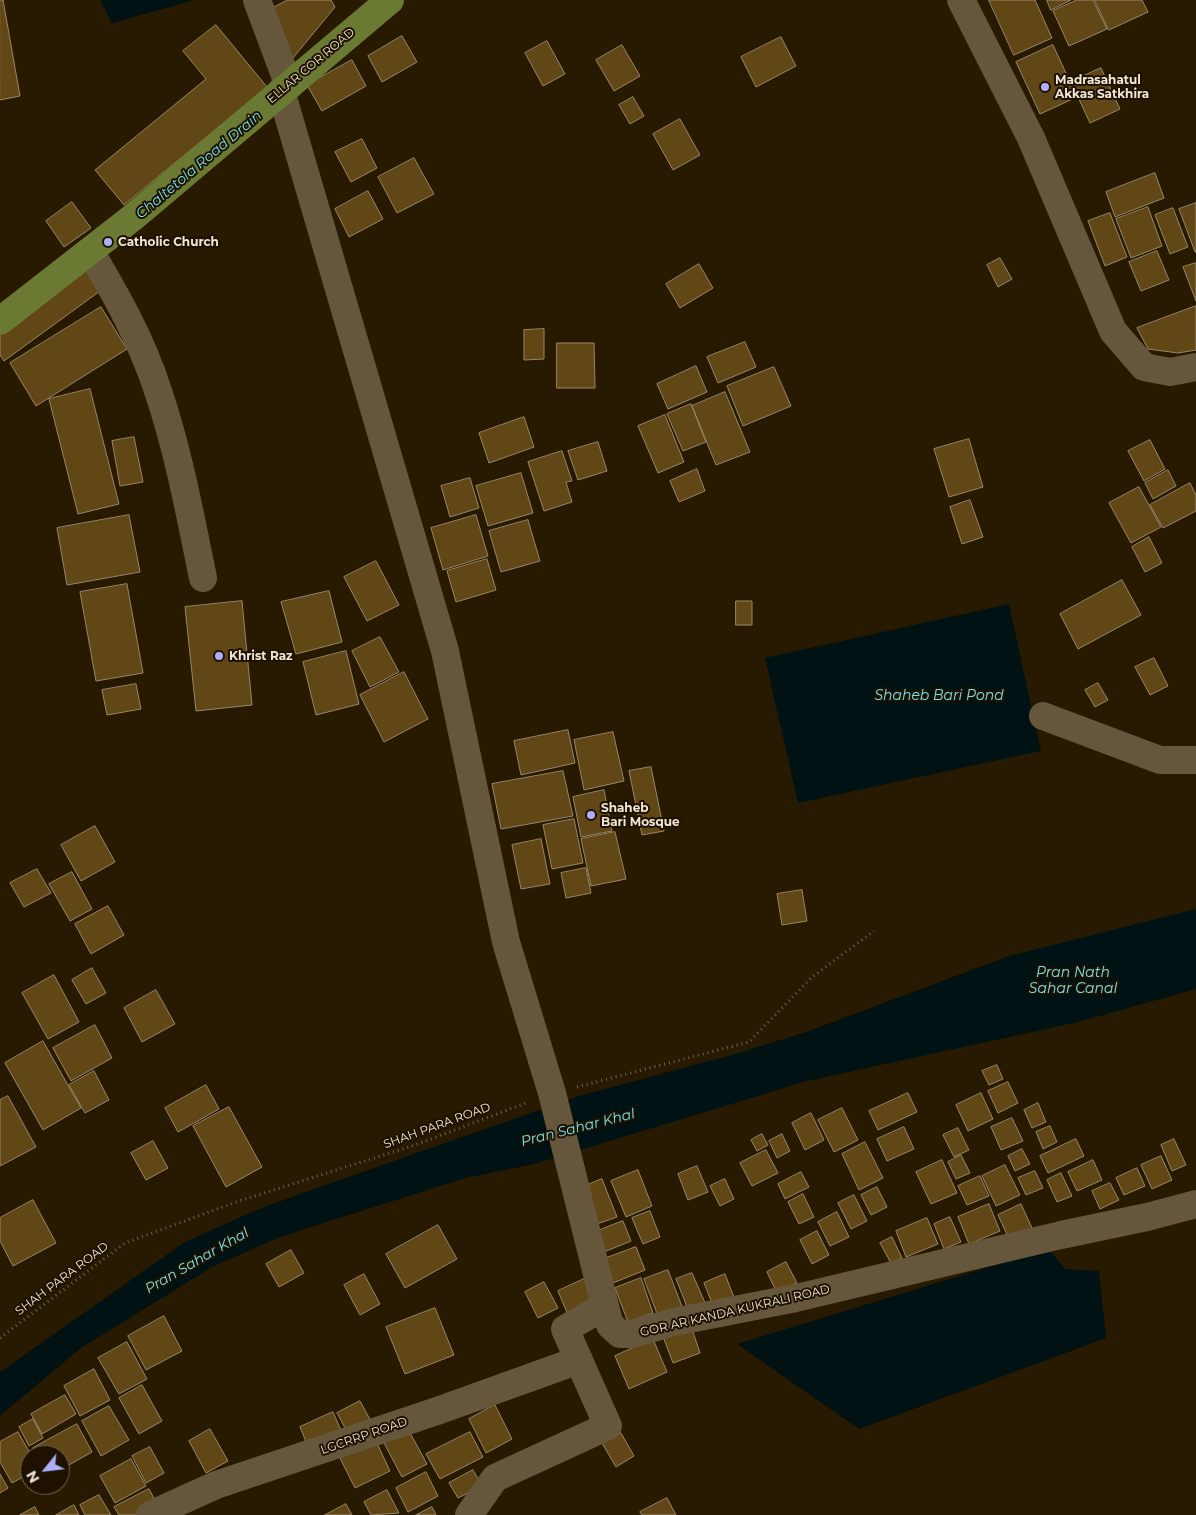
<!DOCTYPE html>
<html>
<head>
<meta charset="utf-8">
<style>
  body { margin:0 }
  #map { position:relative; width:1196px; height:1515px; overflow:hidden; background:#281a01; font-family:Montserrat,sans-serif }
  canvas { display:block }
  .north { position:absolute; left:20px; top:1445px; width:50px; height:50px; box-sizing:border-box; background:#1f1100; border:1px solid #726656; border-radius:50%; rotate:241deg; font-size:14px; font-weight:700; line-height:20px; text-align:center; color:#efe6d6 }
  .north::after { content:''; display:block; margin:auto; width:18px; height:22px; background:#acaffb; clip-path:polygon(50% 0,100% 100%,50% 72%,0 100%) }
</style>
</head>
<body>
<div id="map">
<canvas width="1196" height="1515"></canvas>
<div class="north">N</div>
</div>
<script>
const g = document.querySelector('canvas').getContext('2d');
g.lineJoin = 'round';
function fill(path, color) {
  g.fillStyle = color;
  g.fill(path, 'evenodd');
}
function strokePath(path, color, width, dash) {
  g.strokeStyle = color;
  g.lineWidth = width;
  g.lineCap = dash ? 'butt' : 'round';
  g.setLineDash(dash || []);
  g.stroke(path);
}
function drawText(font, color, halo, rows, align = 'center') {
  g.font = font + ' Montserrat,sans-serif';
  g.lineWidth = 4;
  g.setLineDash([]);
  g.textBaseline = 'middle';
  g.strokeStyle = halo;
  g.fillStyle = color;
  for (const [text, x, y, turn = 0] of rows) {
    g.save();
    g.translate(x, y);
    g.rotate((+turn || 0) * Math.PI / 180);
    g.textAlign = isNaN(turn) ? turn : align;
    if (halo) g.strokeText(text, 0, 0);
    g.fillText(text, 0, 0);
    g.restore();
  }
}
const water = new Path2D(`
  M100,0H194L112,23Z
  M1009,604L1041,751L798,803L765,658Z
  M1196,909V989L1078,1022L807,1081L534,1164L465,1178L280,1237L212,1267L81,1348L0,1416V1372L185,1242L266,1206L579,1096L739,1053L809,1031L1009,956Z
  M1048,1249L1065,1269L1099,1271L1106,1338L859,1429L737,1344Z`);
const building = new Path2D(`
  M0,0H3L20,96L0,100Z
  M288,0H331L335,7L288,64L269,10Z
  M989,0H1035L1052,38L1014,55Z
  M1047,0H1071L1051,10Z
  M1077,0H1093L1107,29L1069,46L1053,11Z
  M1095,0H1142L1148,12L1109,30Z
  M216,25L267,87L124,205L95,170L206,79L183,51Z
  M402,36L417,62L382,82L368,56Z
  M781,37L796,66L756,87L741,57Z
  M547,41L565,74L543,86L525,53Z
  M622,45L640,76L614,91L596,60Z
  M1053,45L1077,97L1040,114L1016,62Z
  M352,60L366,86L322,111L307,85Z
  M1101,68L1120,109L1090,123L1071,82Z
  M633,97L644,116L630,124L619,105Z
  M680,119L700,155L673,170L653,134Z
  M362,139L377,168L351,182L335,152Z
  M414,158L434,194L397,213L378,177Z
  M1155,173L1164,198L1115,217L1106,192Z
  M368,191L383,219L349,237L335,209Z
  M72,202L91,228L64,247L46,221Z
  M1196,203V252H1195L1179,209Z
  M1148,207L1162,246L1131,258L1116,219Z
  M1173,208L1188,247L1170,254L1155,215Z
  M1110,213L1127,257L1105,266L1088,221Z
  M1157,251L1169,280L1141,291L1129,262Z
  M1000,258L1012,279L998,287L987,265Z
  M1196,263V301L1183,267Z
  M699,264L713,288L680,308L666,284Z
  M82,265L100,291L4,361L0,355V325Z
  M1196,306V350L1178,353L1148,349L1137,328Z
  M101,307L127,349L36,406L10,363Z
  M544,329V359L524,360V330Z
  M745,342L756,367L718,383L707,357Z
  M557,343H594L595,388H557Z
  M696,366L707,392L668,409L657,384Z
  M774,367L791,406L743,426L727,386Z
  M90,389L119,504L78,514L49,399Z
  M725,392L750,452L716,465L692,406Z
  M691,404L706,442L683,451L667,414Z
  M665,415L684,462L658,473L638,426Z
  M524,417L534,447L489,463L479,433Z
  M134,437L143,482L120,486L112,441Z
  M969,439L983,487L949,497L934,449Z
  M1150,440L1165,469L1144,481L1128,451Z
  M598,442L607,471L578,480L568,451Z
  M562,451L572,481L566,482L572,502L544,511L528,462Z
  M697,469L705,491L679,502L670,481Z
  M1168,470L1176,486L1153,499L1145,483Z
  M521,473L533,513L488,526L476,486Z
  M470,478L479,508L450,517L441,486Z
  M1190,483L1196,495V511L1163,528L1150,505Z
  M1139,487L1161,527L1131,543L1109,503Z
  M970,500L983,537L962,544L950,507Z
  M129,515L140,572L67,585L57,528Z
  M476,515L488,556L443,570L431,528Z
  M528,520L540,561L501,572L489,531Z
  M1149,537L1162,563L1145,572L1132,547Z
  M487,559L496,590L456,602L447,571Z
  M376,561L399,605L367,621L344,577Z
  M1122,580L1141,615L1078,649L1060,614Z
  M127,584L143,673L96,681L80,592Z
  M329,591L342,642L296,654L281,602Z
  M242,601L252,705L196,711L185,607Z
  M736,601H752V625H736Z
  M380,637L399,672L370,687L352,651Z
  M346,651L359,704L316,715L303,662Z
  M1154,658L1168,686L1150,695L1135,667Z
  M404,672L428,719L384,742L360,695Z
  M1098,683L1108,700L1095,707L1085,690Z
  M136,684L141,709L107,715L102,690Z
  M568,730L575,763L521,775L514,741Z
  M613,732L624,781L584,790L574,740Z
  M651,767L664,831L642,835L629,771Z
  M563,771L573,816L501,829L492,784Z
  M604,790L612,831L581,837L573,797Z
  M574,819L583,863L552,869L543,825Z
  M95,826L115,862L81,881L61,845Z
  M615,832L626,879L591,886L581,839Z
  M541,839L550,884L521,889L512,845Z
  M586,868L591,893L566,898L561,873Z
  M37,869L51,893L24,907L10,883Z
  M72,872L92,909L70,921L49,884Z
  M802,890L807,921L782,925L777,894Z
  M108,906L124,935L91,954L75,924Z
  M92,968L106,993L86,1004L72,980Z
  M54,975L79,1022L48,1039L22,993Z
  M156,990L175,1024L142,1042L124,1008Z
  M95,1025L112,1058L71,1081L53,1048Z
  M43,1041L81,1108L43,1130L5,1063Z
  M997,1065L1003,1079L989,1085L982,1071Z
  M94,1071L109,1100L85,1113L69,1085Z
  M1008,1082L1018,1103L998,1113L988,1091Z
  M206,1085L219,1109L178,1132L165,1108Z
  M908,1093L917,1112L878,1130L869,1111Z
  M981,1093L993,1119L968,1131L956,1105Z
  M8,1096L36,1147L0,1166V1100Z
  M1038,1103L1046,1122L1032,1128L1024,1110Z
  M229,1107L262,1167L226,1187L193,1126Z
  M842,1108L858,1140L834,1152L818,1120Z
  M811,1113L824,1140L805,1150L792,1123Z
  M1012,1118L1023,1141L1001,1150L991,1127Z
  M1050,1126L1057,1142L1043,1149L1036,1132Z
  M904,1127L914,1149L887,1161L877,1139Z
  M958,1128L969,1150L954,1157L943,1135Z
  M762,1134L768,1145L757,1151L751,1140Z
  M782,1134L790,1151L777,1158L769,1141Z
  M1076,1139L1084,1156L1048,1173L1040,1156Z
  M1174,1139L1186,1165L1172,1171L1161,1145Z
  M153,1141L168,1168L146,1180L131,1153Z
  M865,1142L883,1178L859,1190L842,1154Z
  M1022,1149L1030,1164L1015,1171L1008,1156Z
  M766,1150L778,1173L752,1186L740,1163Z
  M961,1155L970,1173L956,1179L948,1162Z
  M1161,1156L1172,1180L1152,1189L1141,1165Z
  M942,1160L957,1193L931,1204L916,1172Z
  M1093,1160L1102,1180L1077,1191L1068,1172Z
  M1005,1165L1020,1195L996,1206L982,1176Z
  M697,1166L708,1192L688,1200L678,1174Z
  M1137,1168L1145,1186L1124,1195L1116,1178Z
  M638,1170L652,1206L626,1217L611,1181Z
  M1035,1171L1043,1188L1026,1195L1018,1178Z
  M801,1172L809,1187L785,1199L778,1184Z
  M1061,1173L1072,1196L1057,1202L1047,1180Z
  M980,1176L989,1196L967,1205L958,1186Z
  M602,1179L617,1217L597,1224L583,1187Z
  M725,1179L734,1199L720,1206L710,1186Z
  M1110,1183L1119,1200L1100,1209L1092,1191Z
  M877,1187L887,1207L871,1215L861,1195Z
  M803,1194L814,1217L799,1224L788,1202Z
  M854,1195L867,1221L851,1229L838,1203Z
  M33,1200L56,1243L13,1266L0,1241V1218Z
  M989,1204L1000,1231L969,1244L958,1217Z
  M1021,1204L1032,1228L1009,1239L998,1215Z
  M650,1211L660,1237L643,1244L632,1218Z
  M837,1212L849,1237L830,1246L818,1222Z
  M950,1217L961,1242L944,1249L934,1224Z
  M927,1218L938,1244L906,1257L896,1231Z
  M623,1221L631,1241L604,1252L595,1232Z
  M438,1225L457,1259L405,1288L386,1254Z
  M817,1231L829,1255L812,1264L800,1240Z
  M892,1237L902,1258L891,1263L880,1243Z
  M636,1247L645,1270L613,1283L604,1259Z
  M291,1250L304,1273L279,1287L266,1264Z
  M786,1262L797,1283L777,1293L767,1272Z
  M668,1270L683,1309L659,1319L644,1279Z
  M692,1273L706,1305L689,1312L676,1279Z
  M364,1274L380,1304L360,1315L344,1285Z
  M725,1274L735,1300L714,1308L704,1283Z
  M641,1278L653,1313L628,1322L615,1288Z
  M584,1279L594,1303L568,1315L558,1291Z
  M544,1282L558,1308L538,1318L525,1292Z
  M435,1308L454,1355L405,1374L386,1327Z
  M164,1316L182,1351L146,1370L128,1336Z
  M690,1323L700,1353L673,1363L662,1334Z
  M653,1339L667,1372L629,1389L615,1356Z
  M127,1342L147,1379L119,1394L98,1358Z
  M94,1369L110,1400L80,1416L64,1386Z
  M142,1385L162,1421L139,1434L119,1398Z
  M65,1395L76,1414L42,1434L31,1414Z
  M360,1401L373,1425L350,1437L337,1413Z
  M495,1405L512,1439L486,1453L469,1419Z
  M109,1406L129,1440L101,1456L82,1421Z
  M333,1412L343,1435L309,1449L300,1427Z
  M33,1419L43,1438L29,1446L19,1427Z
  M77,1424L92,1452L60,1470V1455H37L33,1448Z
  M210,1429L228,1461L206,1473L189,1441Z
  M409,1431L427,1464L402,1477L384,1443Z
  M18,1432L31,1455L30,1473L12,1483L0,1462V1442Z
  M470,1432L483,1457L440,1479L426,1454Z
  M621,1433L634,1456L616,1467L602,1443Z
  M375,1439L390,1471L355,1488L339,1456Z
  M150,1447L164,1473L146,1483L132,1456Z
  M131,1459L146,1486L115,1503L100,1476Z
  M473,1470L482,1486L458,1498L449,1483Z
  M426,1472L438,1496L408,1512L396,1488Z
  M0,1474L8,1488L0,1493Z
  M149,1489L157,1504L136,1515H119L114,1507Z
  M387,1490L399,1513L371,1515L364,1502Z
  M99,1495L111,1515H85L80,1505Z
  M667,1498L676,1515H642L640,1512Z
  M346,1504L352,1515H325Z
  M74,1505L79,1515H56Z
  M35,1507L39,1515H20Z
  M432,1507L436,1515H416Z`);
const path = new Path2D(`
  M577,1087L749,1042L812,977L874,931
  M0,1338L125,1243L239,1201L415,1145L526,1103`);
const minor = new Path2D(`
  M257,0L289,86
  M961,0L1031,138L1113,331L1144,367L1170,372L1196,367
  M281,91L445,651L506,942L552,1093L605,1306
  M90,251C116,295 141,339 157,388C178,449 190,514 203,578
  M1043,716L1160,760H1196
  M150,1515L216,1485L437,1411L579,1360
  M469,1515L495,1478L608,1426L565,1329L605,1306L610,1325L620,1334H632L674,1322L796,1298L1061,1235L1147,1217L1196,1204`);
const major = new Path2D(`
  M0,321L132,218L390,0`);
const markers = [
  [1045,87,5,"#acaffb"],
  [108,242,5,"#acaffb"],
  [219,656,5,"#acaffb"],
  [591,815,5,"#acaffb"]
];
const streetNames = [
  ["ELLAR COR ROAD",311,66,-40],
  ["SHAH PARA ROAD",437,1126,-20],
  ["SHAH PARA ROAD",62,1279,-37],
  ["GOR AR KANDA KUKRALI ROAD",735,1311,-13],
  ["LGCRRP ROAD",364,1436,-19]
];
const poiNames = [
  ["Madrasahatul",1055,80],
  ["Akkas Satkhira",1055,94],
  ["Catholic Church",118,242],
  ["Khrist Raz",229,656],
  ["Shaheb",601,808],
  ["Bari Mosque",601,822]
];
const waterNames = [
  ["Chaltetola Road Drain",199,165,-40],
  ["Shaheb Bari Pond",939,696],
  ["Pran Nath",1073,973],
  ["Sahar Canal",1073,989],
  ["Pran Sahar Khal",578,1128,-14],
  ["Pran Sahar Khal",197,1261,-30]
];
fill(water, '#001214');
fill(building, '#624716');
strokePath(building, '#98866a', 1);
strokePath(path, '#6f634d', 3, [1, 4]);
strokePath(minor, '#66563b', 28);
strokePath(major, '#6b7a33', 28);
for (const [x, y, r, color] of markers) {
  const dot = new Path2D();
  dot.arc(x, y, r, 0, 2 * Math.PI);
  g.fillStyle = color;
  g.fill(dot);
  strokePath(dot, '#1f1100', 2);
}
drawText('12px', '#efe6d6', '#1f1100', streetNames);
drawText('bold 12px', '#efe6d6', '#1f1100', poiNames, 'left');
drawText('italic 14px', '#72e2ed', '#1f1100', waterNames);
</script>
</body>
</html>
